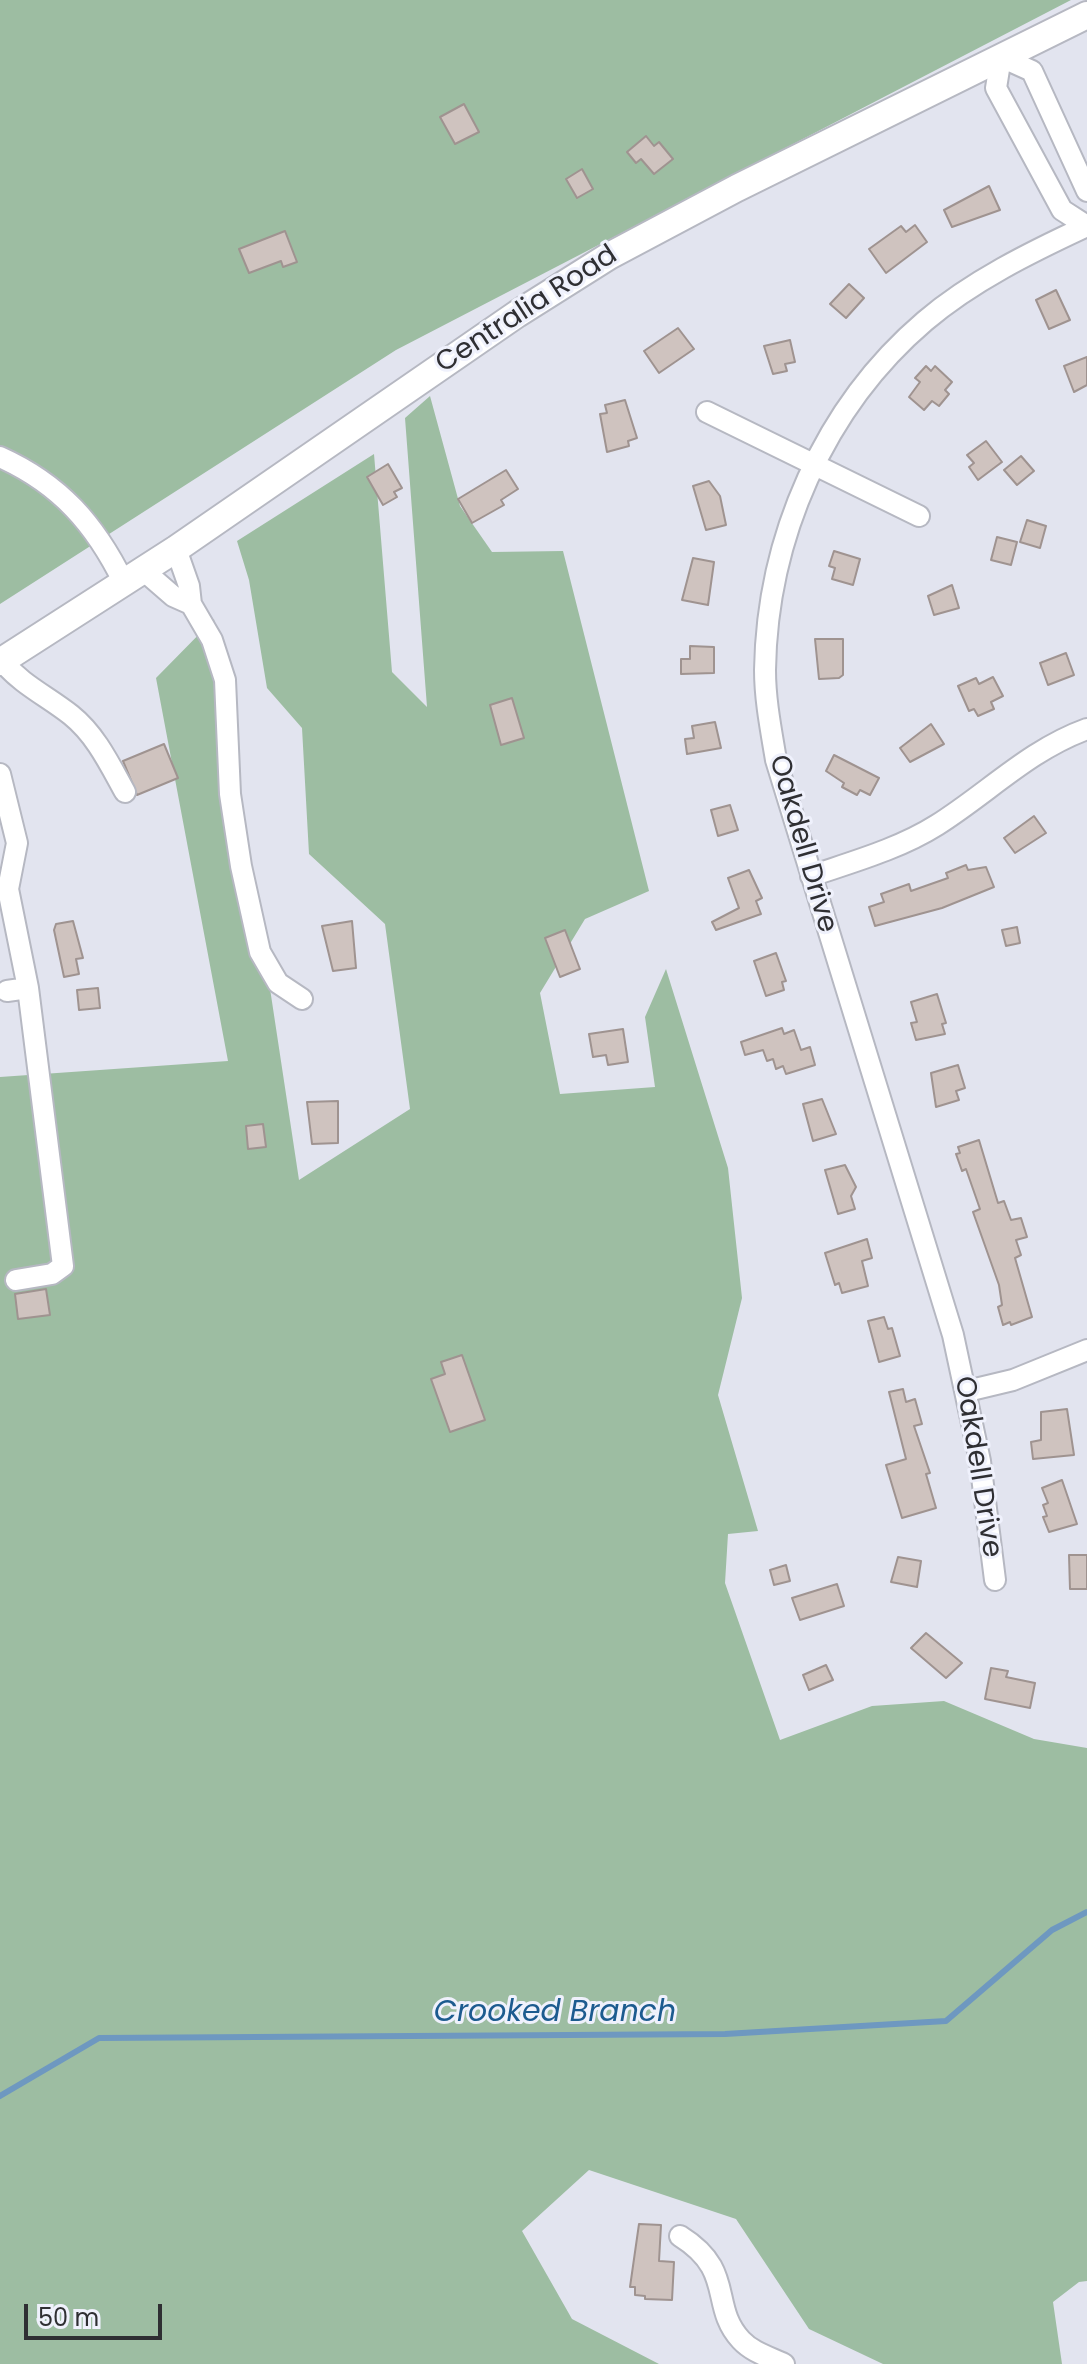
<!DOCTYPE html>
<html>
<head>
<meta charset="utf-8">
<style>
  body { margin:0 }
  #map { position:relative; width:1087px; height:2364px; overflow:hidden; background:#e2e4ef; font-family:Poppins,sans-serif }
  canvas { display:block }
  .scale { position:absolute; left:24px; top:2304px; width:138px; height:36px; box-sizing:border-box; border:4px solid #2f2f33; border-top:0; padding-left:10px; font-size:24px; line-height:28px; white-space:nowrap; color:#2f2f33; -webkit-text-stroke:6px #eff1fc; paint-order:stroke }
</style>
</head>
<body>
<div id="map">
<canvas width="1087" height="2364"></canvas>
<div class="scale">50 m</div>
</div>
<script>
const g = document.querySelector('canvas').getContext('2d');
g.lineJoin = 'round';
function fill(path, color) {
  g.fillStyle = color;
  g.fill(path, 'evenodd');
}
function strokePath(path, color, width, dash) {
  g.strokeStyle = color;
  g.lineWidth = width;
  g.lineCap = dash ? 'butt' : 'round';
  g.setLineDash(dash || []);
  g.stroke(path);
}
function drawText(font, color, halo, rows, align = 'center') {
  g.font = font + ' Poppins,sans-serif';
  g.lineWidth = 6;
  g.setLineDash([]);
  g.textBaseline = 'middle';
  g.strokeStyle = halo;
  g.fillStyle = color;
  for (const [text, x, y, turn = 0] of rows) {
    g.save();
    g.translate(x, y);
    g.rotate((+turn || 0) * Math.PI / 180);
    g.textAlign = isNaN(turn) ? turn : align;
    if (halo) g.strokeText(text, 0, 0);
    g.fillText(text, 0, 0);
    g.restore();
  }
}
const green = new Path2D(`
  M0,0H1071L396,350L0,604Z
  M430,396L460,506L492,552L563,551L649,891L585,919L540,993L560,1094L655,1087L645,1017L666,969L728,1168L742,1298L718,1395L758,1531L728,1534L725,1583L780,1740L872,1706L944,1701L1034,1739L1087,1748V2281L1079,2282L1053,2302L1062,2364H883L809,2329L736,2219L589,2170L522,2231L572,2319L659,2364H0V1077L228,1061L156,678L214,619L299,1180L410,1109L385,924L309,854L302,728L267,688L249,580L237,541L374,454L392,672L427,707L405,418Z`);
const stream = new Path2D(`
  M0,2096L99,2038L725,2034L946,2021L1052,1930L1087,1912`);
const building = new Path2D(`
  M464,104L479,132L455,144L440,117Z
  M646,136L654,146L659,142L673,159L654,174L641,159L636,163L627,152Z
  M582,169L593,189L577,198L566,179Z
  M989,186L1000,210L952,227L944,210Z
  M915,225L927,242L886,273L869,249L901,226L906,232Z
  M285,231L297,262L283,267L281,261L249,273L239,249Z
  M849,284L864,298L846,318L830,304Z
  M1056,290L1070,320L1049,329L1036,300Z
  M678,328L694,349L659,373L644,351Z
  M790,340L795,362L785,364L787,371L773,374L764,346Z
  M1087,357V385L1074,392L1064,366Z
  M926,366L931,371L935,366L952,382L945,390L949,394L939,406L932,401L924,410L909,397L920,382L915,378Z
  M625,400L637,438L628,441L629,446L607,452L600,414L607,413L605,405Z
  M986,441L1002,462L978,480L969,467L974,463L967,455Z
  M1021,456L1034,471L1017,485L1004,470Z
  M388,464L402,488L394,492L397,497L383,505L367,477Z
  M506,470L518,489L501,500L504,505L472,523L458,499Z
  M709,481L720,496L726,525L706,530L693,486Z
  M1027,520L1046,526L1040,548L1020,542Z
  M997,537L1017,542L1011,565L991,560Z
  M834,551L860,559L853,585L832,579L835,568L829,566Z
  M693,558L714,562L708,605L682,600Z
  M952,585L959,608L934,615L928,596Z
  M815,639H843V675L839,678L819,679Z
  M690,646L714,647V673L681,674V659H690Z
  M1066,653L1074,675L1048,685L1040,663Z
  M993,677L1003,696L991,702L994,709L978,716L974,709L969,711L958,686L976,678L979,684Z
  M512,698L524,738L501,745L490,705Z
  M715,722L721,748L687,754L685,739L694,738L692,726Z
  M931,724L944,744L910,762L900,748Z
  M164,744L178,778L137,795L123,761Z
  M834,755L879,778L870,795L860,790L857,795L842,787L844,783L826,771Z
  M730,805L738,830L718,836L711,810Z
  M1034,816L1046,833L1015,853L1004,838Z
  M966,865L968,870L986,867L994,887L942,908L875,926L869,907L884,902L881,894L909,884L911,891L948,878L946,873Z
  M749,870L762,898L756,901L761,914L716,930L712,922L739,908L728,878Z
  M73,921L83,958L76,959L79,974L64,977L54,930L56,924Z
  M352,921L356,968L333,971L322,926Z
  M1017,927L1020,943L1006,946L1002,930Z
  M565,930L580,969L560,977L545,938Z
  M776,953L786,981L782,982L784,990L766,996L754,961Z
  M98,988L100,1008L79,1010L77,990Z
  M937,994L946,1023L942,1024L945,1034L916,1040L911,1023L917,1022L911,1002Z
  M782,1028L784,1034L794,1030L801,1050L810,1047L815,1065L786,1074L783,1066L776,1069L773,1059L767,1061L763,1050L745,1055L741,1042Z
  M623,1029L628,1062L608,1065L606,1055L593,1057L589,1034Z
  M958,1065L965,1088L956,1091L959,1100L936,1107L931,1073Z
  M822,1099L836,1134L813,1141L803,1104Z
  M338,1101V1143L312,1144L307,1102Z
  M263,1124L266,1147L248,1149L246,1126Z
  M979,1140L998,1203L1004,1201L1011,1220L1021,1218L1027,1237L1016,1240L1021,1255L1015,1258L1032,1317L1011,1325L1010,1322L1003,1325L998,1307L1002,1305L999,1285L973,1212L980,1209L966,1169L962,1171L956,1154L960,1153L958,1147Z
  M845,1165L856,1187L851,1196L855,1209L838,1214L825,1170Z
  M867,1239L872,1258L862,1261L868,1286L842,1293L839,1283L835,1285L825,1253Z
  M46,1289L50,1315L18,1319L15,1294Z
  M884,1317L888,1329L892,1328L900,1356L879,1362L868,1321Z
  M462,1355L485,1420L450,1432L431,1379L445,1374L441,1362Z
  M903,1389L906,1402L915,1399L922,1424L914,1426L930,1473L926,1474L936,1508L902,1518L886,1465L906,1459L889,1392Z
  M1067,1409L1074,1455L1033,1459L1031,1442L1041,1440V1412Z
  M1062,1480L1077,1524L1049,1532L1043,1517L1047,1516L1043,1505L1048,1503L1042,1488Z
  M1069,1555H1087V1589H1070Z
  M898,1557L921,1561L917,1587L891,1582Z
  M786,1565L790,1581L774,1585L770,1570Z
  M837,1584L844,1606L800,1620L792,1598Z
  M926,1633L962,1663L946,1678L911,1648Z
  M826,1665L833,1680L809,1690L803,1675Z
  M991,1668L1008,1671L1006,1677L1035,1683L1030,1708L985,1699Z
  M639,2224L661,2225L659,2261L674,2262L672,2300L645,2299V2296L635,2295V2287H630Z`);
const minor = new Path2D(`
  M1087,191L1032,71L1001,57L996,88L1062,210L1087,226
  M707,412L919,516
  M0,457C60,484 95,524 124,583
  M143,570L173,596L191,604L189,586L176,549
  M191,604L212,640L225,680L230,794L241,866L260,952L278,983L302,999
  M2,661C22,685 47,696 71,715C96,735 110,765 125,792
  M0,774L17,843L8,889L28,988L7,991
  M811,876C852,862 899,849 937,825C988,793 1029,750 1087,729
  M16,1280L52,1274L63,1266L28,988
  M967,1391L1013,1380L1087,1350
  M995,1580L980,1461L953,1335L776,760C771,730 765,700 765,670C767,538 824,407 925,321C972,281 1031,252 1087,226
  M680,2236C736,2271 709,2305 741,2340C752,2352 769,2357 784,2364`);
const major = new Path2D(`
  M0,662L176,549L517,314L609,256L737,188L1087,15`);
const streetNames = [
  ["Centralia Road",527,310,-33],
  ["Oakdell Drive",802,844,74],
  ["Oakdell Drive",977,1467,81]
];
const waterNames = [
  ["Crooked Branch",555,2013]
];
fill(green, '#9dbda2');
strokePath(stream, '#6e98c0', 6);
fill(building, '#cfc3bf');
strokePath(building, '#9f9390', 2);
strokePath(minor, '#b6b8c2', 24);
strokePath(major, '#b6b8c2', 30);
strokePath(minor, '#fff', 20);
strokePath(major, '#fff', 26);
drawText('28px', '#2f2f33', '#eff1fc', streetNames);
drawText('italic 30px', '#1c5b8f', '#eff1fc', waterNames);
</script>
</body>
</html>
